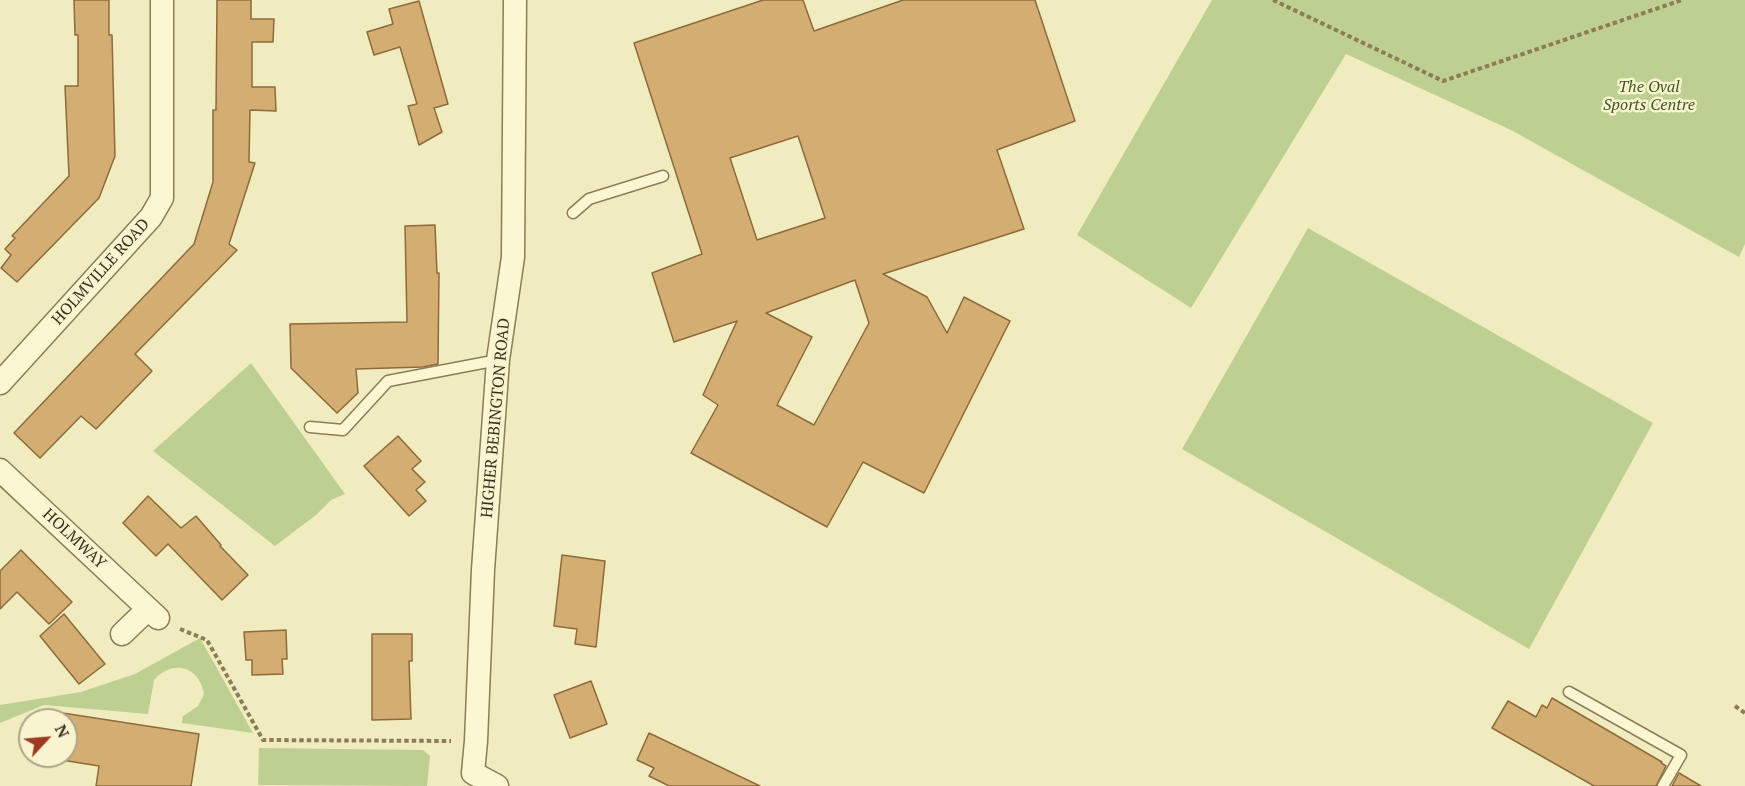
<!DOCTYPE html>
<html>
<head>
<meta charset="utf-8">
<style>
  body { margin:0 }
  #map { position:relative; width:1745px; height:786px; overflow:hidden; background:#f1ecbf; font-family:"PT Serif",serif }
  canvas { display:block }
  .north { position:absolute; left:18px; top:708px; width:60px; height:60px; box-sizing:border-box; background:#f8f4d0; border:2px solid #aca688; border-radius:50%; rotate:64deg; font-size:16px; font-weight:700; line-height:24px; text-align:center; color:#3a301c }
  .north::after { content:''; display:block; margin:auto; width:21px; height:27px; background:#a03921; clip-path:polygon(50% 0,100% 100%,50% 72%,0 100%) }
</style>
</head>
<body>
<div id="map">
<canvas width="1745" height="786"></canvas>
<div class="north">N</div>
</div>
<script>
const g = document.querySelector('canvas').getContext('2d');
g.lineJoin = 'round';
function fill(path, color) {
  g.fillStyle = color;
  g.fill(path, 'evenodd');
}
function strokePath(path, color, width, dash) {
  g.strokeStyle = color;
  g.lineWidth = width;
  g.lineCap = dash ? 'butt' : 'round';
  g.setLineDash(dash || []);
  g.stroke(path);
}
function drawText(font, color, halo, rows, align = 'center') {
  g.font = font + ' "PT Serif",serif';
  g.lineWidth = 5;
  g.setLineDash([]);
  g.textBaseline = 'middle';
  g.strokeStyle = halo;
  g.fillStyle = color;
  for (const [text, x, y, turn = 0] of rows) {
    g.save();
    g.translate(x, y);
    g.rotate((+turn || 0) * Math.PI / 180);
    g.textAlign = isNaN(turn) ? turn : align;
    if (halo) g.strokeText(text, 0, 0);
    g.fillText(text, 0, 0);
    g.restore();
  }
}
const green = new Path2D(`
  M1212,0H1745V244L1739,257L1511,130L1346,54L1191,308L1077,235Z
  M1308,228L1653,423L1529,649L1182,449Z
  M251,363L345,494L331,500L316,515L275,546L153,451Z
  M200,638L253,733L182,723L183,716L198,706L204,694C199,666 173,659 154,680L148,714L44,705L0,723V705L81,692L135,674Z
  M259,748L423,750L430,756L427,786L258,785Z`);
const building = new Path2D(`
  M74,0H109V35H112L115,156L99,198L17,282L1,268L11,255L5,249L15,238L12,236L69,176L65,86H78V35H75Z
  M217,0H251V19H274L273,42H252V87H275L276,111L250,110L249,162L255,163L229,244L237,250L135,354L152,371L96,429L81,416L40,458L14,433L194,244L213,182V110H216Z
  M763,0H803L814,31L903,0H1035L1075,121L997,150L1024,229L883,274L927,297L947,333L964,297L1010,321L924,493L863,462L827,527L691,453L718,405L703,395L737,321L674,342L652,273L702,254L634,43ZM798,136L825,218L757,240L730,158ZM855,280L869,323L814,425L777,405L812,337L766,313Z
  M419,1L448,104L434,108L442,132L419,145L408,106L417,104L400,47L374,55L367,32L393,24L389,9Z
  M435,225L437,273H439L438,364L423,367L356,369L358,393L337,413L291,368L290,324L407,322L405,226Z
  M398,436L421,461L412,469L425,482L416,490L426,501L409,516L364,466Z
  M148,496L181,528L196,516L221,545L220,546L248,575L222,600L168,544L156,556L123,523Z
  M21,550L72,602L49,624L17,592L0,609V571Z
  M562,555L605,561L596,647L575,644L577,629L554,626Z
  M64,614L105,664L79,684L40,636Z
  M286,630L287,659H282L283,674L252,675V660H246L244,632Z
  M372,634H412V661H409L411,719L372,720Z
  M591,681L607,724L570,738L554,695Z
  M1552,698L1662,762L1661,763L1666,766L1656,786H1594L1492,728L1508,701L1536,717L1542,705L1547,708Z
  M56,712L199,734L191,786H96L99,766L49,758L50,756H66V720H55Z
  M649,733L760,786H669L649,776L654,768L637,760Z
  M1679,773L1701,786H1672Z`);
const path = new Path2D(`
  M1273,0L1443,81L1682,0
  M180,629L207,640L263,740L451,741
  M1735,706L1745,713`);
const lane = new Path2D(`
  M573,213L589,199L663,176
  M310,427L343,430L388,381L498,360
  M1569,692L1681,755L1663,786`);
const street = new Path2D(`
  M0,383L151,217L162,198V0
  M0,470L158,618
  M122,634L148,609
  M497,786L473,773L476,741L483,570L498,360L513,257L515,0`);
const parkNames = [
  ["The Oval",1649,87],
  ["Sports Centre",1649,105]
];
const streetNames = [
  ["HOLMVILLE ROAD",101,272,-48],
  ["HIGHER BEBINGTON ROAD",496,418,-85],
  ["HOLMWAY",74,539,43]
];
fill(green, '#bdd092');
fill(building, '#d3ad72');
strokePath(building, '#8d6b3a', 1.5);
strokePath(lane, '#8c7d56', 13);
strokePath(street, '#8c7d56', 25);
strokePath(path, '#8c7d56', 4, [4.5, 3]);
strokePath(lane, '#fbf7d3', 10);
strokePath(street, '#fbf7d3', 22);
drawText('italic 16px', '#3f5821', '#f8f4d0', parkNames);
drawText('16px', '#3a301c', '#f8f4d0', streetNames);
</script>
</body>
</html>
